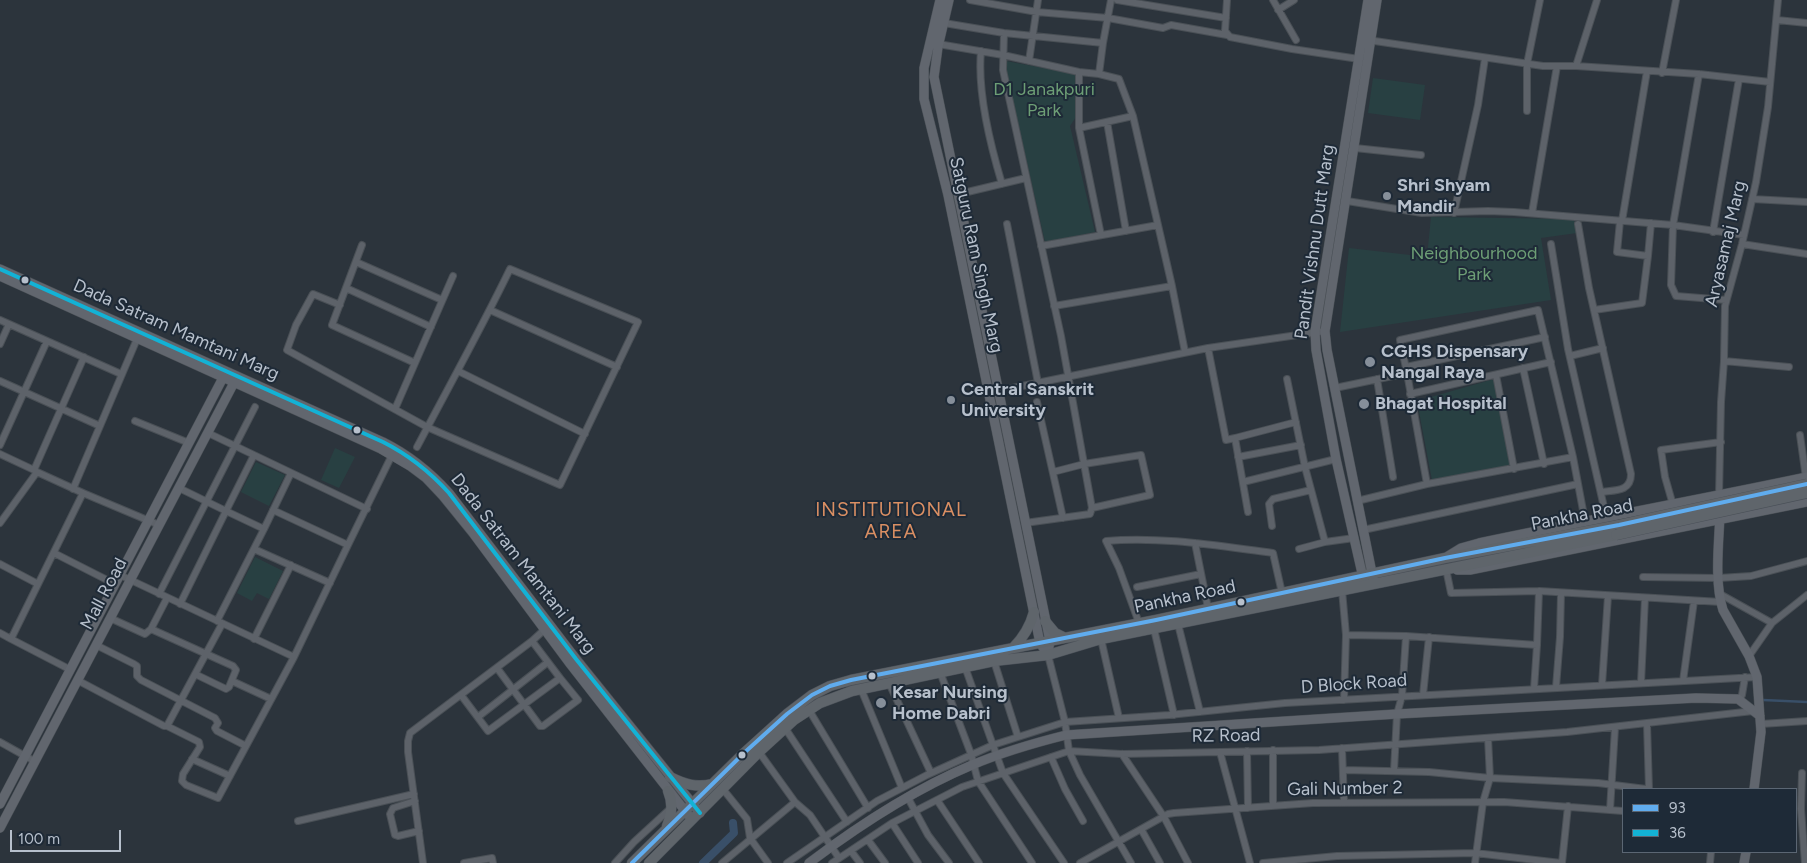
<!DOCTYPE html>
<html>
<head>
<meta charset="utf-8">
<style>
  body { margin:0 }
  #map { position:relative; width:1807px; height:863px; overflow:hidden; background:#2c343c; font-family:Figtree,sans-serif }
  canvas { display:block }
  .legend { position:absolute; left:1622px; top:788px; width:175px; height:65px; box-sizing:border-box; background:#1e2a37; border:1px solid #5b6673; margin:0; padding:6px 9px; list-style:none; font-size:15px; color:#b7c0cc }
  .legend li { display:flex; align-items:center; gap:10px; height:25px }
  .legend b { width:25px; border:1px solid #5b6673 }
  .scale { position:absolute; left:10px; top:830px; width:111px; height:22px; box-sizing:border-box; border:2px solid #b7c0cc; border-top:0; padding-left:6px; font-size:15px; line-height:18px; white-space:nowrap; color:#b7c0cc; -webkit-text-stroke:4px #1e2a37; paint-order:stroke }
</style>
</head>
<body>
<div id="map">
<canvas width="1807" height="863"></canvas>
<ul class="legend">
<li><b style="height:6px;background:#60acee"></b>93</li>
<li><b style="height:6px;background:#13b2d5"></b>36</li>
</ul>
<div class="scale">100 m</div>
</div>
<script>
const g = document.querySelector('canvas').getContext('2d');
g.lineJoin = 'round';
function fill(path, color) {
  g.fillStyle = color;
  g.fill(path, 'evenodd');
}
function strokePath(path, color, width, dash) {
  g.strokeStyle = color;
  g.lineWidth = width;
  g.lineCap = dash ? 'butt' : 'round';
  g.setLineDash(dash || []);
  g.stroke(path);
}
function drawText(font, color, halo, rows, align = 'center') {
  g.font = font + ' Figtree,sans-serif';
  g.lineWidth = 4;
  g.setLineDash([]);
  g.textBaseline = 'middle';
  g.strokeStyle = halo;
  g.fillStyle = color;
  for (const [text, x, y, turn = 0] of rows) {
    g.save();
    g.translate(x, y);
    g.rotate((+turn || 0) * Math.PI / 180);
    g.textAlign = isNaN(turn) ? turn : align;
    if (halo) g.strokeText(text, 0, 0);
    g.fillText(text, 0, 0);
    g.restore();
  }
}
const green = new Path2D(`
  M1006,61L1076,74V117L1070,126L1095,232L1045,242L1006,70Z
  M1373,78L1425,85L1420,120L1368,113Z
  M1431,217L1574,219L1577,233L1541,238L1551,300L1340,332L1349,248L1427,257Z
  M1494,379L1510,466L1432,480L1417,401Z
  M335,448L355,457L339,488L321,480Z
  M256,462L285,475L269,506L241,492Z
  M255,557L283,571L269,599L257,593L252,601L237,593Z`);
const stream = new Path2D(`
  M1763,700L1807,702`);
const canal = new Path2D(`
  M703,863L734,833L733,823`);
const street = new Path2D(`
  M970,0L1037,12L1108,18L1163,28L1171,25L1227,35
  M1117,0L1226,18
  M1227,0L1225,31L1230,37L1292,49L1359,59
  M1273,0L1296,40
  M1278,10L1294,0
  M1777,20L1807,23
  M944,23L1004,33L1103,43
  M1004,33L1003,70L1061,336L1092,508L1090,514L1025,523
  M1368,40L1543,66H1576L1699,74L1770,82
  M938,44L1003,55L1079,72L1099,74L1119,79L1133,116L1172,286L1185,352
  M981,51C977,93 990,144 1002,184
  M1029,61L1038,0
  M1576,66L1597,0
  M1079,72V128L1101,235
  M1662,73L1676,0
  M1099,74L1103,43L1111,0
  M1699,74L1673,225L1671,285L1676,296L1726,300
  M1527,111V64L1540,0
  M1107,122L1126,231
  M1079,128L1133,116
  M1355,148L1421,155
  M959,194L1026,178
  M1752,199L1807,202
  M1347,201L1422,213L1488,211L1514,212L1673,225L1744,235
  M1454,213L1478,105L1485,58
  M1532,213L1557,66
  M1620,221L1617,252L1648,256L1651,223
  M1622,221L1647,71
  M1007,224L1038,383
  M1578,224L1589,288L1631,474C1631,492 1615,490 1601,492
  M1713,232L1739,79
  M1551,244L1568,349L1606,516
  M1742,244L1807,254
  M362,245L332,325L415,363
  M1041,246L1158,225
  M356,262L442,300
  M346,288L431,327
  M340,305L313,294L296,325L287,350L427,427L560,485L638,322L510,269C481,329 448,388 417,447
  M1054,306L1172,286
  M490,310L617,367
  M1594,310L1642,303L1648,256
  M0,320L121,374
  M0,344L9,324
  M1208,348L1226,440L1235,438L1248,512
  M1570,356L1603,348
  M1724,361L1789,367
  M1406,367L1545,337
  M1523,368L1544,464
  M458,371L585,434
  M1407,373L1427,484
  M1496,375L1514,469
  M1287,379L1305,467L1325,542
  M1377,379L1393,477
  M0,381L100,426L73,489
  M1335,388L1407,373L1400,340L1538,310L1573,457L1585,521
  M988,393L1208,348L1325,331
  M1410,394L1551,362
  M1037,402L1063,518
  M395,409L453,276
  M135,421L189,443
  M100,426L137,339
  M208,433L367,509
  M1800,435L1806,478
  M1235,438L1296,422
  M0,445L47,341
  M0,454L34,470
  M1238,457L1301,445
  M37,472L34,470L84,357
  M1053,472L1084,464L1141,455L1150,495L1092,508
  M1243,482L1336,459
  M179,488L226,511L254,455
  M83,493L159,525
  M1719,496L1721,402L1724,361L1725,306L1742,244L1756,182L1768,107L1778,0
  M1357,501L1427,484L1573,457
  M1673,505L1665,477L1661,450L1721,442
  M273,510L348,545L392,455
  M0,523L37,472L83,493L11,639L0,633
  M1272,526L1269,504L1273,499L1311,490
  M1363,530L1578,484
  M1195,543L1208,608
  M254,549L330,583
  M1299,549L1325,542L1354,538
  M54,553L115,584
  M0,564L38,584
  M1446,569L1451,593L1539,591L1537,645
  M120,575L294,657
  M1643,577L1719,578L1751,576L1807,561
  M1137,587L1201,574
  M1342,590L1346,635L1344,700
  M1539,591L1721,602
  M159,594L255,407
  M1720,594L1772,623
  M180,604L226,511L264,529L291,473
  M110,618L145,634L151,629L167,598
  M217,621L264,529
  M1139,623L1119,568L1106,541C1161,536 1218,546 1273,553L1282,593
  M1178,624L1200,712
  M151,629L233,666L236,670L229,687L226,689L195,674
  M1154,629L1174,715
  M1346,635L1406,636L1537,645L1534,689
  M11,639L69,669
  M254,639L291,565
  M1101,639L1119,718
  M96,645L134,664L137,666V676L141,680L215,718L218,723L215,728L217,731L246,746
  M1048,655L1065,722L1069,751L1080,775L1131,863
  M1749,656L1772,623L1807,595
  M994,661L1018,737
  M965,667L1003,773L1064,863
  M497,668L540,726H543L578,700L560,678
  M940,672L971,754L978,781L1032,863
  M77,680L164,726H167L199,742L200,747L183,774L182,781L186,785L218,798L294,657L348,545
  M232,681L271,699
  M1683,681L1694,601
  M889,683L931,773
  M1641,683L1645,598
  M1602,685L1608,596
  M1556,687L1560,637L1561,593
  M861,689L902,788
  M461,695L488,731L560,678L532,641
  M1423,695L1429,637
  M1739,700L1742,695L1745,677
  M809,710L868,808
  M478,717L548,662
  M1647,724L1649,789
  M1761,724L1807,721
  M167,726L222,624
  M785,728L847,822
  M0,742L34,761
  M1342,748L1344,803
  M1247,751L1248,808
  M1220,752L1250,863
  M1122,754L1164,817L1188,863
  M1051,757L1065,789L1083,821
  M192,759L230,776
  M1343,770L1429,772L1490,778L1598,783L1646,789
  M1394,771L1397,714L1402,696L1406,636
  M1802,773L1801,809L1805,863
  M722,788L747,819L750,838L768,863
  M908,798L928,835L949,863
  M937,800L979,863
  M415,801L393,808L390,814L395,835L398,836L419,831
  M795,802L810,815L839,858
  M1273,806V750
  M1610,810L1615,728
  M298,821L414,794
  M892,823L918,863
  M1141,829L1160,863
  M868,840L885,863
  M851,851L860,863
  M423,863L408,752V741L410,733L532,641L544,630
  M464,863L492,858L493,863
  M615,863L634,842L671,808
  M722,863L795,802L759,752
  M787,863L877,801L927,775L993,745L1065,722L1169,715L1285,703L1757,677
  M832,863L892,823L962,787L1069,751L1122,754L1319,750L1567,732L1753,711
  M1080,863L1168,814L1174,813L1313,803L1504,802L1623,811
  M1263,863L1337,856L1475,853L1561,863
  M1475,863L1483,802L1490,778L1488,738
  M1562,863L1568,806
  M1710,863L1711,852`);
const secondary = new Path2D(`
  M940,0L924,68V99L948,195L1040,643L1048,655
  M949,0L938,47L934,77L1050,641L1049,647
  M0,269L383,442C409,455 430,472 449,493L576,659L700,813
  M0,276L381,449L410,466L426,478L443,496L473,533L571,665L689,816
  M1720,514C1719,542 1714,582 1723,610L1749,656L1757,677L1761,732L1754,789
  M1448,556L1461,548L1479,543C1588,520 1698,500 1807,477
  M1457,570H1470L1807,502
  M1364,582L1336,459L1316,350L1315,331L1368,0
  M1374,583L1327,350L1325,331L1377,0
  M0,804L226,372
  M0,828L237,377
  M809,863C858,826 915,789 972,765C1003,752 1034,743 1066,735L1397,714L1696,698L1738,699L1760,716
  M1744,863L1746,852`);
const primary = new Path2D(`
  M1045,621L1055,633L1065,638
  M1013,648C1024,637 1030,627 1034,612
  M670,777C684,784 696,788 712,784
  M667,826C672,813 673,803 668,791
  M632,863L744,753L787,714L812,695L830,686L851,680L1156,620L1445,558L1619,525
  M649,863L759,752L794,720L820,703L852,691L994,661L1048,655L1101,639L1616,535`);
const primaryBridge = new Path2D(`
  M1619,525L1807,484
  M1616,535L1807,493`);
const bus1 = new Path2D(`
  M632,863L744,753L787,714L812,695L830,686L851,680L1156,620L1445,558L1619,525L1807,484`);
const bus2 = new Path2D(`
  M0,269L383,442C409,455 430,472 449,493L576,659L700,813`);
const markers = [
  [1387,196,5,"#868f9a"],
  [25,280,4.5,"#b7c0cc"],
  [1370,362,6,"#868f9a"],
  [951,400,5,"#868f9a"],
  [1364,404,6,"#868f9a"],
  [357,430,4.5,"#b7c0cc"],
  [1241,602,4.5,"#b7c0cc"],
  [872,676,4.5,"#b7c0cc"],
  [881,703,6,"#868f9a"],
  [742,755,4.5,"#b7c0cc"]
];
const parkNames = [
  ["D1 Janakpuri",1044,90],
  ["Park",1044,111],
  ["Neighbourhood",1474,254],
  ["Park",1474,275]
];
const poiNames = [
  ["Shri Shyam",1397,186],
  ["Mandir",1397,207],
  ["CGHS Dispensary",1381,352],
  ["Nangal Raya",1381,373],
  ["Central Sanskrit",961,390],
  ["University",961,411],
  ["Bhagat Hospital",1375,404],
  ["Kesar Nursing",892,693],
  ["Home Dabri",892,714]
];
const streetNames = [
  ["Pandit Vishnu Dutt Marg",1315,242,-82],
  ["Aryasamaj Marg",1726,244,-77],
  ["Satguru Ram Singh Marg",976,255,78],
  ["Dada Satram Mamtani Marg",176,330,24],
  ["Pankha Road",1582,515,-11],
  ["Dada Satram Mamtani Marg",523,564,52],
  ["Mall Road",104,594,-62],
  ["Pankha Road",1185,597,-12],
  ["D Block Road",1354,684,-4],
  ["RZ Road",1226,736,-1],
  ["Gali Number 2",1345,789,-1]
];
const neighbourhoodNames = [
  ["INSTITUTIONAL",891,510],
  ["AREA",891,532]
];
fill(green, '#284042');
strokePath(stream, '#394f68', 2.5);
strokePath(canal, '#394f68', 8);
strokePath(street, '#4a5056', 8);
strokePath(secondary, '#4a5056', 10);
strokePath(primary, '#4a5058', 11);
strokePath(street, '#5d6269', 6);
strokePath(secondary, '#61666e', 9);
strokePath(primary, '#5f656b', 10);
strokePath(primaryBridge, '#4a5058', 11, []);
strokePath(primaryBridge, '#5f656b', 10);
strokePath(bus1, '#60acee', 4);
strokePath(bus2, '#13b2d5', 4);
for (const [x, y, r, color] of markers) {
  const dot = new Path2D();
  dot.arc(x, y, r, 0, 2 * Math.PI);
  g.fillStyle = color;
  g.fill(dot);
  strokePath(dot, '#1e2a37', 2);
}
drawText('18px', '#6d9e75', '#1e2a37', parkNames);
drawText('bold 18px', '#b7c0cc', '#1e2a37', poiNames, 'left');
drawText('18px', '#b7c0cc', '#1e2a37', streetNames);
g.letterSpacing = '1px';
drawText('19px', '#da8f63', '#1e2a37', neighbourhoodNames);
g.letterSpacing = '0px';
</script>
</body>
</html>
